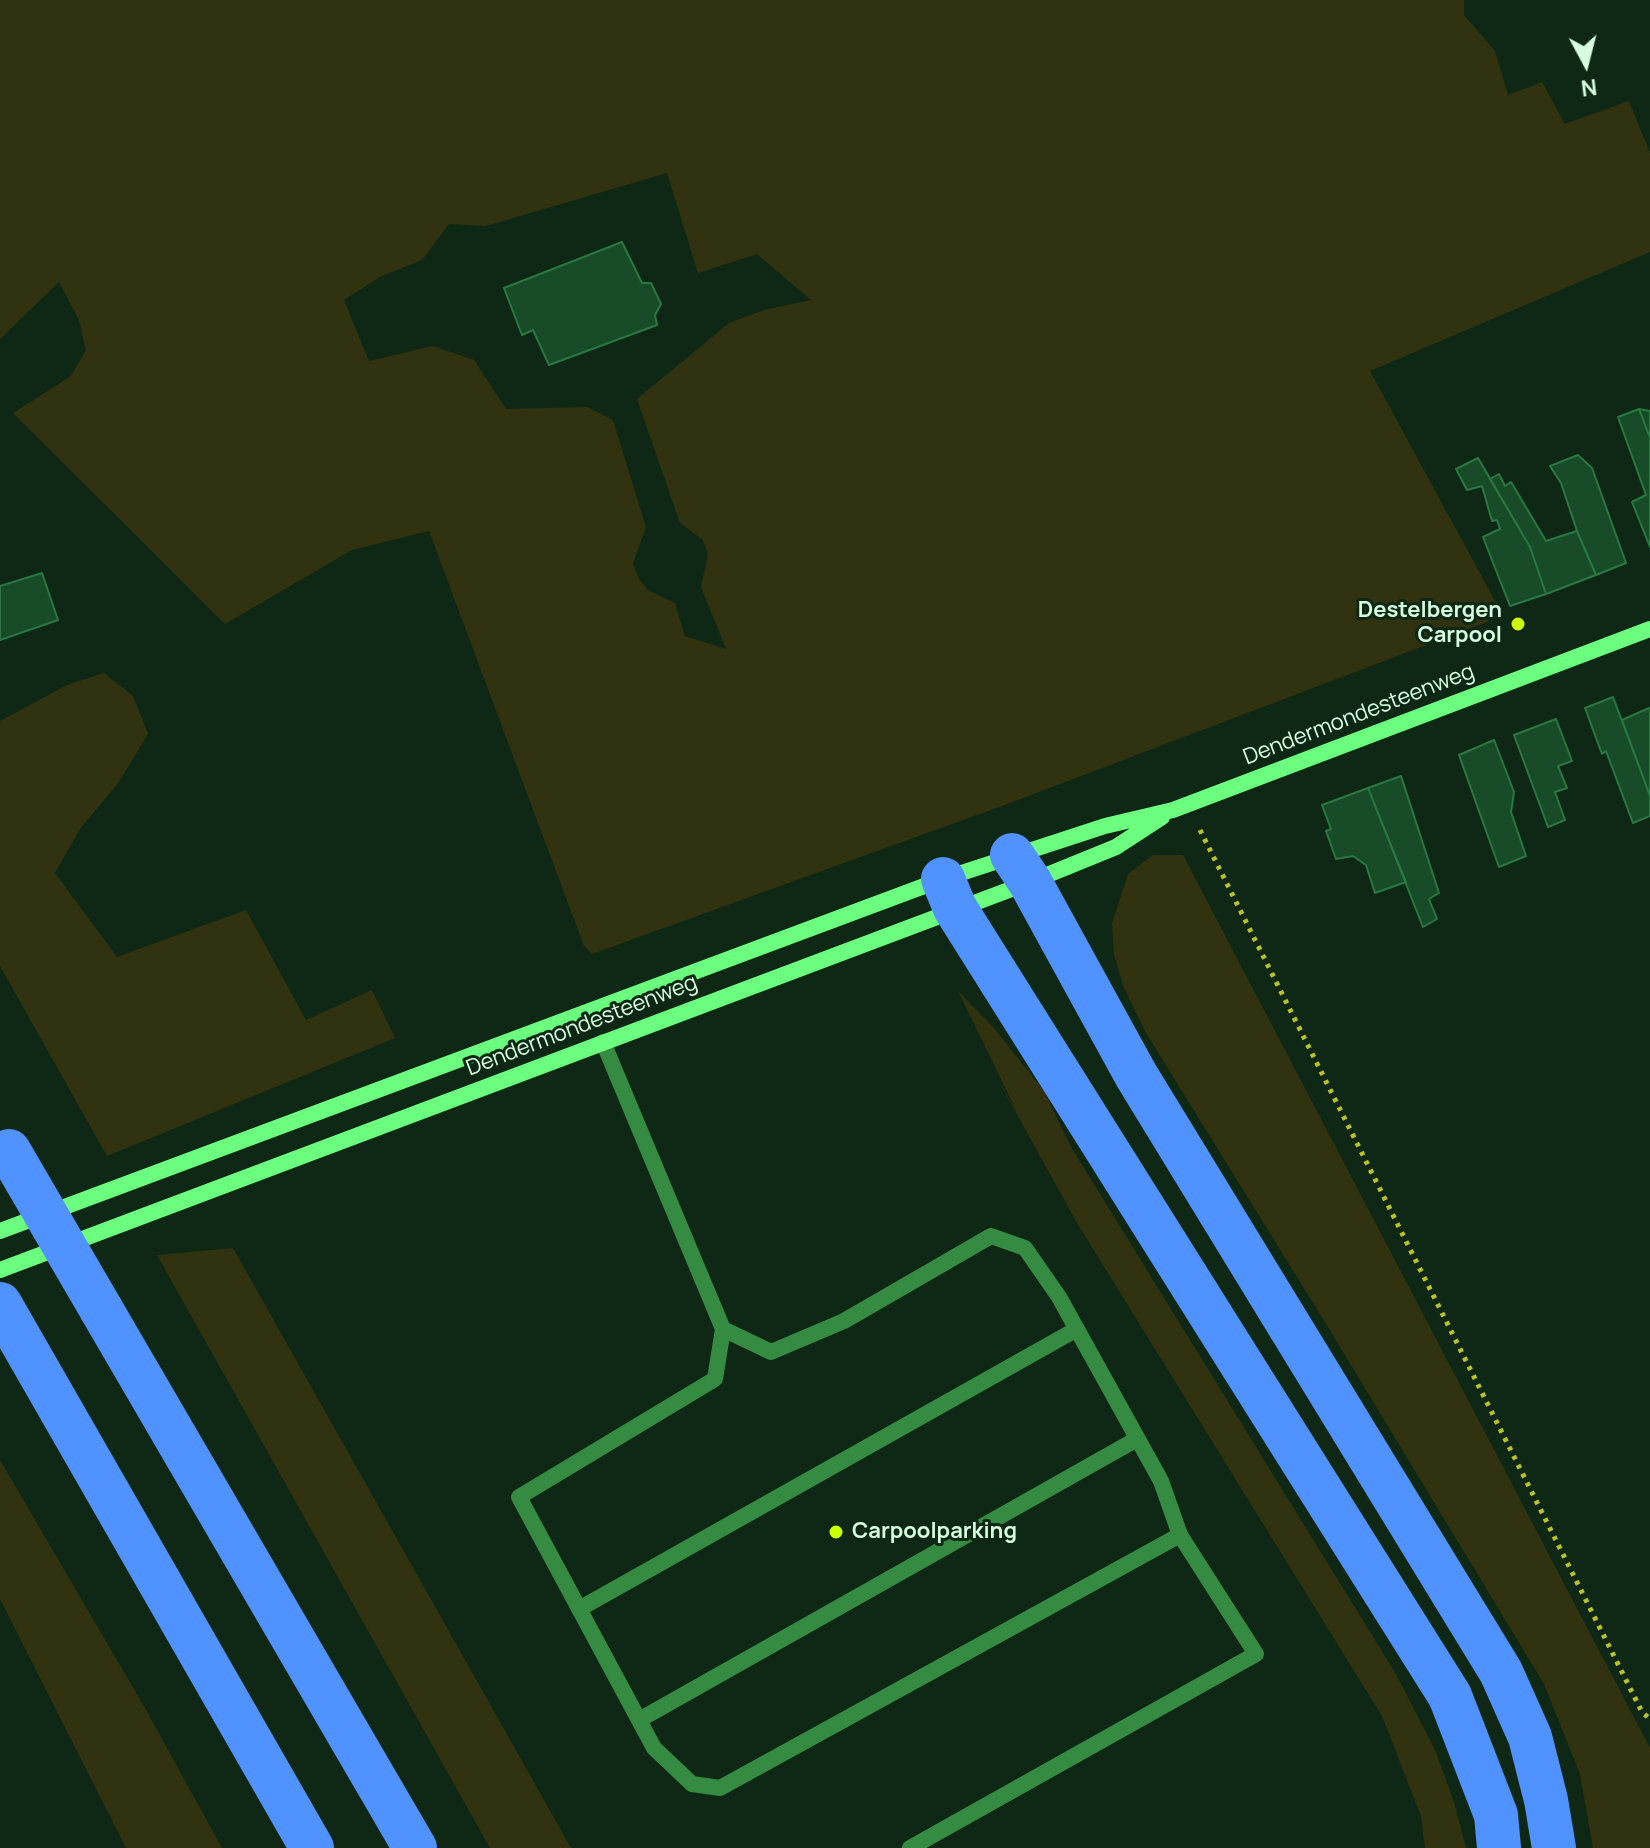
<!DOCTYPE html>
<html>
<head>
<meta charset="utf-8">
<style>
  body { margin:0 }
  #map { position:relative; width:1650px; height:1848px; overflow:hidden; background:#0e2815; font-family:Manrope,sans-serif }
  canvas { display:block }
  .north { position:absolute; left:1546px; top:24px; width:80px; height:80px; -webkit-text-stroke:6px #0e2815; paint-order:stroke; rotate:173deg; font-size:22px; font-weight:700; line-height:32px; text-align:center; color:#d5ffde }
  .north::after { content:''; display:block; margin:auto; width:28px; height:36px; background:#d5ffde; clip-path:polygon(50% 0,100% 100%,50% 72%,0 100%) }
</style>
</head>
<body>
<div id="map">
<canvas width="1650" height="1848"></canvas>
<div class="north">N</div>
</div>
<script>
const g = document.querySelector('canvas').getContext('2d');
g.lineJoin = 'round';
function fill(path, color) {
  g.fillStyle = color;
  g.fill(path, 'evenodd');
}
function strokePath(path, color, width, dash) {
  g.strokeStyle = color;
  g.lineWidth = width;
  g.lineCap = dash ? 'butt' : 'round';
  g.setLineDash(dash || []);
  g.stroke(path);
}
function drawText(font, color, halo, rows, align = 'center') {
  g.font = font + ' Manrope,sans-serif';
  g.lineWidth = 6;
  g.setLineDash([]);
  g.textBaseline = 'middle';
  g.strokeStyle = halo;
  g.fillStyle = color;
  for (const [text, x, y, turn = 0] of rows) {
    g.save();
    g.translate(x, y);
    g.rotate((+turn || 0) * Math.PI / 180);
    g.textAlign = isNaN(turn) ? turn : align;
    if (halo) g.strokeText(text, 0, 0);
    g.fillText(text, 0, 0);
    g.restore();
  }
}
const green = new Path2D(`
  M0,0H1464V15L1495,51L1508,95L1542,82L1565,124L1629,101L1650,153V252L1370,371L1500,610L1487,622L1010,803L592,954L584,946L429,531L352,550L225,624L13,413L71,376L86,350L79,320L59,282L0,339ZM667,173L698,273L757,254L811,300L764,310L729,323L637,399L680,523L703,540L708,555L701,587L726,649L685,636L675,603L648,590L639,579L633,563L646,527L613,420L587,407L506,409L474,360L433,346L369,361L344,300L380,277L422,260L449,224L486,226Z
  M104,673L133,696L148,734L119,782L80,829L55,873L117,957L246,910L306,1020L372,990L395,1038L107,1156L0,966V721L67,685Z
  M1153,855H1183L1650,1748V1848H1593L1580,1774L1544,1684L1328,1327L1146,1033L1124,988L1114,955L1112,923L1128,874Z
  M958,991L994,1028L1044,1091L1071,1147L1396,1674L1436,1752L1454,1802L1466,1848H1425L1421,1816L1382,1716L1077,1223L997,1078L1016,1110Z
  M233,1248L571,1848H490L157,1255Z
  M0,1460L145,1708L222,1848H126L0,1599Z`);
const building = new Path2D(`
  M622,242L642,283H651L661,304L655,315L657,325L549,365L533,330L522,335L504,288Z
  M1639,409L1650,438V547L1632,502L1646,495L1618,417Z
  M1639,409L1650,411V438Z
  M1578,455L1592,468L1626,563L1596,575L1577,531L1561,483L1550,466Z
  M1478,458L1530,547L1546,594L1510,606L1483,537L1500,529L1497,520L1492,521L1482,486L1467,490L1456,469Z
  M1499,474L1505,486L1511,482L1546,541L1577,531L1596,575L1546,594L1530,547L1490,479Z
  M42,573L58,620L0,640V586Z
  M1613,697L1650,796V816L1633,823L1606,751L1602,754L1585,708Z
  M1649,708L1650,710V796L1622,720Z
  M1556,719L1572,761L1558,766L1567,788L1555,792L1565,820L1548,827L1514,735Z
  M1494,740L1514,792L1511,812L1526,856L1499,867L1459,755Z
  M1401,776L1439,893L1429,899L1437,919L1423,927L1368,788Z
  M1368,788L1406,882L1375,893L1366,865L1353,856L1336,859L1326,831L1331,829L1322,805Z`);
const path = new Path2D(`
  M1200,830L1642,1712L1650,1719`);
const service = new Path2D(`
  M603,1042L723,1329L715,1379L519,1497L654,1748L692,1784L720,1788L1180,1535L1161,1481L1059,1297L1025,1248L991,1236L844,1321L771,1352L723,1329
  M579,1609L1077,1329
  M639,1720L1137,1439
  M910,1848L1256,1654L1180,1535`);
const secondary = new Path2D(`
  M0,1231L943,879L1105,826L1173,810L1650,629
  M0,1270L1030,882L1116,847L1162,817`);
const motorway = new Path2D(`
  M1012,855L1030,882L1136,1075L1501,1672L1530,1737L1546,1800L1554,1848
  M943,879L955,908L1450,1696L1496,1815L1499,1848
  M0,1304L312,1848
  M101,1309L415,1848`);
const motorwayBridge = new Path2D(`
  M9,1151L101,1309`);
const markers = [
  [1518,624,8,"#ccff01"],
  [836,1532,8,"#ccff01"]
];
const poiNames = [
  ["Destelbergen",1502,611],
  ["Carpool",1502,636],
  ["Carpoolparking",852,1532,"left"]
];
const streetNames = [
  ["Dendermondesteenweg",1359,715,-21],
  ["Dendermondesteenweg",582,1026,-21]
];
fill(green, '#313310');
fill(building, '#184b28');
strokePath(building, '#297841', 2);
strokePath(path, '#bbc226', 5, [4, 6]);
strokePath(service, '#358b41', 16);
strokePath(secondary, '#6cff7f', 16);
strokePath(motorway, '#5092ff', 44);
strokePath(motorwayBridge, '#5092ff', 44);
for (const [x, y, r, color] of markers) {
  const dot = new Path2D();
  dot.arc(x, y, r, 0, 2 * Math.PI);
  g.fillStyle = color;
  g.fill(dot);
  strokePath(dot, '#0e2815', 3);
}
drawText('bold 22px', '#d5ffde', '#0e2815', poiNames, 'right');
drawText('22px', '#d5ffde', '#0e2815', streetNames);
</script>
</body>
</html>
